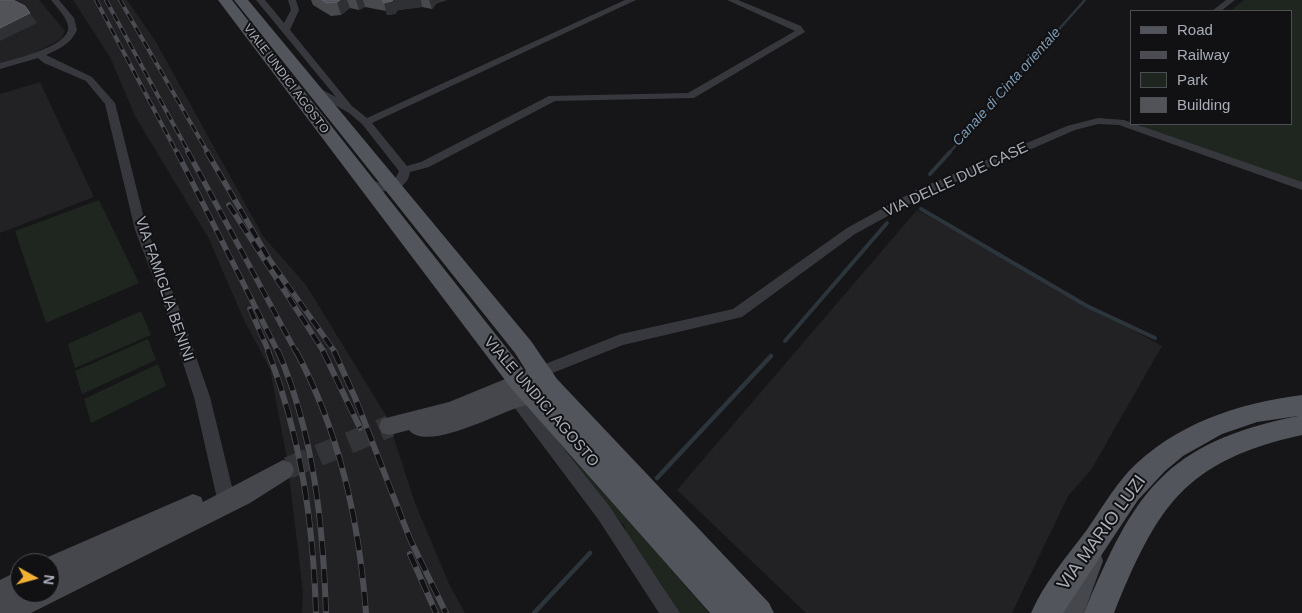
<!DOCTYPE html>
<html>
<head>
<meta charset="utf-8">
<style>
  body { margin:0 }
  #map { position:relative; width:1302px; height:613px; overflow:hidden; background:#161618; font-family:Arial,sans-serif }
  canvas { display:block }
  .legend { position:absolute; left:1130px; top:10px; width:162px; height:115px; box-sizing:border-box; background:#111113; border:1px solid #4d4f55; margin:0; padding:6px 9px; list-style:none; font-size:15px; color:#a8adb8 }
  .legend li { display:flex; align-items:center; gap:10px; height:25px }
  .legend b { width:25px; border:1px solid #4d4f55 }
  .north { position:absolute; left:10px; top:553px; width:50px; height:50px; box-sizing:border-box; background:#111113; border:1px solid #4d4f55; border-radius:50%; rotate:97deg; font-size:14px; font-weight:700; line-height:20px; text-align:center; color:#a8adb8 }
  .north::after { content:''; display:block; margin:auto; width:18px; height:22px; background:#f2b134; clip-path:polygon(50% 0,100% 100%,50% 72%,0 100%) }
</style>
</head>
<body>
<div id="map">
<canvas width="1302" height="613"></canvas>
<ul class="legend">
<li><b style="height:6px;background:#53555c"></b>Road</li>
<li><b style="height:6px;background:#4a4c52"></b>Railway</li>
<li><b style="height:14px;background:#1e261f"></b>Park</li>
<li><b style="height:14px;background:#525359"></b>Building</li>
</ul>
<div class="north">N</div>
</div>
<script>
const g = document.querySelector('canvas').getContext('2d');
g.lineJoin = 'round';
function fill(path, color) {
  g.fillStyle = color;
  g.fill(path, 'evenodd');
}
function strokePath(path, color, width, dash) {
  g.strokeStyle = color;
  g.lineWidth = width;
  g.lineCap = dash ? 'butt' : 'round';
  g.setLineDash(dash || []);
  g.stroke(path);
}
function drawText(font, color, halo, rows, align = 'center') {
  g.font = font + ' Arial,sans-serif';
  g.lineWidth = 4;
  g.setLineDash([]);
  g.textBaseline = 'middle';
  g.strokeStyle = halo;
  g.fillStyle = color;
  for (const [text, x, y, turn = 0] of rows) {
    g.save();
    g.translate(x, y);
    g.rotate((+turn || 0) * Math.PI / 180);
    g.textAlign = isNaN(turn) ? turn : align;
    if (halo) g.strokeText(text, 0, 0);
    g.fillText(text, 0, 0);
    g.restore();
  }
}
const built = new Path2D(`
  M0,0H39L65,31L61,39L32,54L0,63Z
  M73,0H127L156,42L263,236L306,285L387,417L415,503L450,586L465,613H302L303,592L287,459L270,369L244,320L208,237L135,116L110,57Z
  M40,82L94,197L0,233V94Z
  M917,210L1162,346L1091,470L1068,496L1012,613H806L677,490Z`);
const green = new Path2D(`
  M1244,0H1302V183L1144,128L1142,125L1291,124V11H1230Z
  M99,200L139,283L46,323L15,231Z
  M141,311L151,335L75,368L68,344Z
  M148,339L156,360L82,394L75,371Z
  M158,364L166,386L91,423L84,399Z
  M523,399L709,613H678L660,582L626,539L625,527L555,443Z`);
const streamFar2 = new Path2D(`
  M949,153L1085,0`);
const streamFar1 = new Path2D(`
  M930,174L950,152
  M921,209L1087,306L1155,338
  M785,341L887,223`);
const stream = new Path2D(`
  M657,478L771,356
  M534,613L590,553`);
const secondaryTunnel = new Path2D(`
  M288,468L390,426`);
const street = new Path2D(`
  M51,0H59L74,18L77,30C71,44 59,49 46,55L92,77L115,103L147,230L178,305L210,397L236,503L233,509L227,511L221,509L218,503L194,397L164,305L135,230L105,104L86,81L44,63L38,58L0,69V63C14,59 72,46 68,26C66,16 57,8 51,0Z
  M256,0H265L284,23L291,10L288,0H296L299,10L290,30L352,106L367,118L625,0H636L372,123L407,166L421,162L549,96L688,93L795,31L727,0H738L801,26L805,32L694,98L555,101L429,167L410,172C409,176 408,181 405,183C395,195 369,193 359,182L365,178C380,182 391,191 399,171L362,124L349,113L311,91V87L315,86L336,97Z
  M1226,0H1235L1221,11H1212Z
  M1098,118L1124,120L1302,182V190L1119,125L1098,124L1075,130L926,195L855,234L742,317L623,345L540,378L535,376L533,372L535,368L621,334L733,309L847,228L918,189L1067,126Z
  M510,385L515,387L610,507L680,613H659L598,519L502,391L505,387Z`);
const secondary = new Path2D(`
  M532,368L539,370L542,376L539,382L525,388L541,392L544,398L541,404C534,406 529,404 523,406C501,411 428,453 409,430L390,435L382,433L379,426L382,419L449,402Z
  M283,460L291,463L294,470L291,477L250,503L31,613H0V580L20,570V593H50V563H40L41,560L193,494L201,497L203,502Z
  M1091,549L1100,552L1103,561L1084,613H1058L1082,552Z`);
const primary = new Path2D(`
  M218,0H232L527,374L532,380L515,353L234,0H248L531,341L557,379L769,603L774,613H710L511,388Z
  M1302,395V435C1184,461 1157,507 1114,613H1084C1134,493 1164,443 1298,416L1257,422L1222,434L1183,456L1165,471L1138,500L1063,613H1031C1044,583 1067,556 1086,531C1100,511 1112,490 1128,472C1174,424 1238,403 1302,395Z`);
const railFar2 = new Path2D(`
  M96,0L177,153
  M106,0L189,153
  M120,0L208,153`);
const railFar1 = new Path2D(`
  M177,152L278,352
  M188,152L296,352
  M207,152L269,259L335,352
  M229,205L324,352
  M250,309L269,352`);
const rail = new Path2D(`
  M268,351C301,438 313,520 316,613
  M278,351C314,435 323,523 326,613
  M296,351C340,433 359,521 366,613
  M323,351L360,428
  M334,351L356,400L410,539L446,613
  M410,554L436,613`);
const wall = new Path2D(`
  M311,0H447L437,3L432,9L422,7L398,10L395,14L387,15L386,11L365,7L359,10L350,8L341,15L331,16L313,5Z`);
const shadedWall = new Path2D(`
  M340,0H347L350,8L341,15L337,2Z
  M356,0H363L365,7L359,10Z
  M393,0H421L422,7L398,10L395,14L387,15L384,3Z
  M429,0H447L437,3L432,9Z
  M30,13L37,23L0,41V28Z`);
const building = new Path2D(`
  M0,0H13L25,6L30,13L0,28Z
  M322,0H340L337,2L327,3Z
  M383,0H393L392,1L384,3Z`);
const farStreetnames = [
  ["VIALE UNDICI AGOSTO",286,79,53]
];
const farWaternames = [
  ["Canale di Cinta orientale",1007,87,-48]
];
const streetNames = [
  ["VIA DELLE DUE CASE",956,180,-25],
  ["VIA FAMIGLIA BENINI",164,289,71],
  ["VIALE UNDICI AGOSTO",541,402,49]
];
const nearStreetnames = [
  ["VIA MARIO LUZI",1102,533,-54]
];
fill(built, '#222225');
fill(green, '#1e261f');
strokePath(streamFar2, '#2c353c', 2.5);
strokePath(streamFar1, '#2c353c', 4);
strokePath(stream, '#2c353c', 4.5);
strokePath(secondaryTunnel, '#333438', 22, [22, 11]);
fill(street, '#37383d');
fill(secondary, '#45474d');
fill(primary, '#53555c');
strokePath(railFar2, '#4a4c52', 4);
strokePath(railFar1, '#4a4c52', 5.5);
strokePath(rail, '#4a4c52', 6);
strokePath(railFar2, '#111113', 2.5, [8]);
strokePath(railFar1, '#111113', 4, [11]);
strokePath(rail, '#111113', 4.5, [14]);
fill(wall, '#47494d');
fill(shadedWall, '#2f3033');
fill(building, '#525359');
strokePath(building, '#5f6168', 1);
drawText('12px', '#a8adb8', '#111113', farStreetnames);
drawText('italic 14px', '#7f9bb3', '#111113', farWaternames);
drawText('15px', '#a8adb8', '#111113', streetNames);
drawText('18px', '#a8adb8', '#111113', nearStreetnames);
</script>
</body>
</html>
